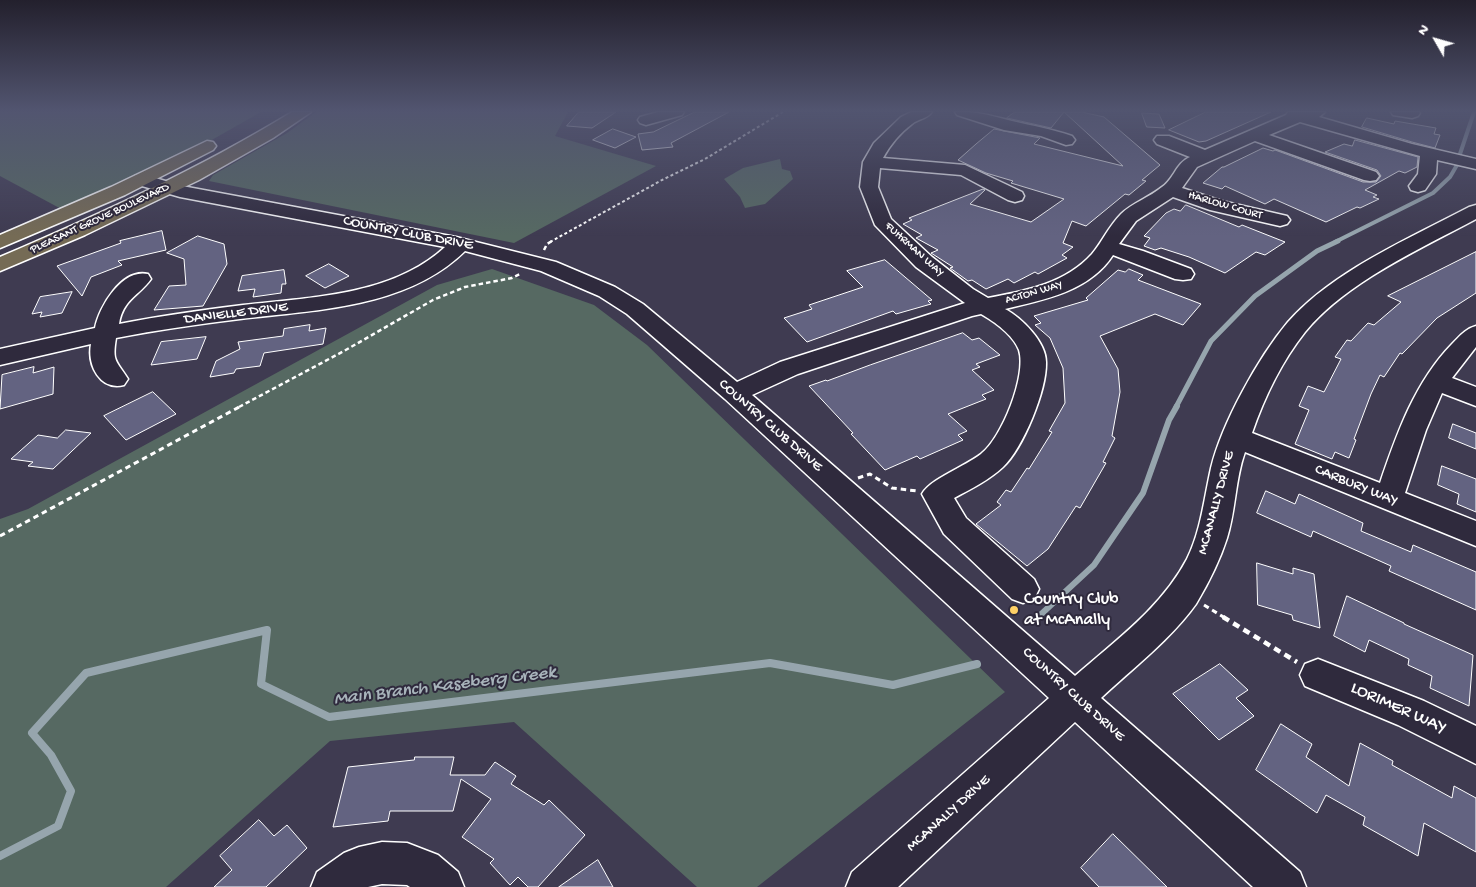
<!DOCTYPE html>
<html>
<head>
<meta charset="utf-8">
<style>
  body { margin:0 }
  #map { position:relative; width:1476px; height:887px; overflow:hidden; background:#3f3b51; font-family:"Gochi Hand",sans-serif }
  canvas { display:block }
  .north { position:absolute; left:1411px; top:15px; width:50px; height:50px; -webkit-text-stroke:4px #2f2a3d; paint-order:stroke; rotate:308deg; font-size:14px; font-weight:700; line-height:20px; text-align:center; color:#fff }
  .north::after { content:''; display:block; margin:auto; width:18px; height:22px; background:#fff; clip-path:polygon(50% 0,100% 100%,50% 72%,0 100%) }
</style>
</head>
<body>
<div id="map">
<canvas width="1476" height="887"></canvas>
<div class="north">N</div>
</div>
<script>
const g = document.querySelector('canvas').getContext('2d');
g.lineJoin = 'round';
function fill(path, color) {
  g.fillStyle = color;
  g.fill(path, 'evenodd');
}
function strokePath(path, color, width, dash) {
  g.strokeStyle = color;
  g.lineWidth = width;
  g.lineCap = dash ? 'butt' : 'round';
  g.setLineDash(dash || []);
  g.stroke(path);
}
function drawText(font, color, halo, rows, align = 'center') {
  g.font = font + ' "Gochi Hand",sans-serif';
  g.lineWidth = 4;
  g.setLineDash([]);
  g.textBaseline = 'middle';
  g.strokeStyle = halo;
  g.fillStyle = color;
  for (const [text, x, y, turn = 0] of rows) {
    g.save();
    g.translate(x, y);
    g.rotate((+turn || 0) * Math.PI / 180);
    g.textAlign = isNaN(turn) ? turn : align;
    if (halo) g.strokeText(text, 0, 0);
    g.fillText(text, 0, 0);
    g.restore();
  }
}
const green = new Path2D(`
  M0,112H261L203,145L65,211L0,176Z
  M316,112H568L555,136L656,166L514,243L209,181L213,175L287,133Z
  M780,159L782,169L790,171L793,179L765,204L745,208L740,197L724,179L743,168Z
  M492,269L594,305L647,345L1005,692L757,887H697L514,722L330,741L166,887H0V519L28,509L437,285Z`);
const streamFar3 = new Path2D(`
  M1460,154L1474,112
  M1335,242L1433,193L1450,177L1457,165`);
const streamFar2 = new Path2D(`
  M1176,407L1211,341L1255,296L1317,251L1338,241`);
const streamFar1 = new Path2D(`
  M1037,618L1094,565L1143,493L1169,420L1177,406`);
const stream = new Path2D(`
  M1034,621L1039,617
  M0,856L58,826L71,791L51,755L32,733L86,673L267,630L261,684L329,717L770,663L893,685L977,664`);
const building = new Path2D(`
  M579,112H616L592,128L567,126Z
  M695,112H729L671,143L673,147L642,150L638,134L653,132Z
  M1015,112H1082L1104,117L1160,165L1142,180L1146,181L1129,195L1125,194L1086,226L1072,221L1063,243L1073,247L1062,255L1067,258L1038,274L1035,272L1014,283L1008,279L986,289L972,280L968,281L950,268L953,267L931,253L938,250L916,238L922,235L903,224L912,220L909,218L983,189L985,190L970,204L1031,222L1064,199L1011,183L1013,181L986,173L958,160L976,144L994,129L1040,138L1034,144L1123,166L1064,112L1051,128L1007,118Z
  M1206,112H1271L1206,141L1199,142L1169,130Z
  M1142,113L1159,114L1165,128L1147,127Z
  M1367,118L1394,124L1395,121L1436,128L1434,134L1440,135L1435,148L1412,142L1362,127Z
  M613,129L636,137L615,148L593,140Z
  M1355,140L1418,157L1417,167L1405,173L1399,171L1365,190L1377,195L1373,197L1379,199L1360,208L1357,207L1326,222L1274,199L1265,204L1225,186L1222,189L1203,183L1222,167H1224L1263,148L1273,151L1275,150L1363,182H1376L1381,176L1377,170L1325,152L1344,144L1352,146Z
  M1186,205L1239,227L1242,225L1285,242L1265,255L1256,252L1225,273L1189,257L1161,248L1155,250L1144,246L1150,238L1144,236L1166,213L1174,209L1180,211Z
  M162,231L166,250L118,261L122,265L91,277L82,296L57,266L121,243L120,241Z
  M198,236L224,244L227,264L203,306L154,310L169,286L186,285L184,259L167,253Z
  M1476,252V293L1437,318L1402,354L1400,353L1384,377L1380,375L1371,394L1354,439L1356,440L1349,458L1335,452L1332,459L1295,444L1309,410L1299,406L1308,386L1324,392L1341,359L1335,357L1347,340L1351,341L1368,323L1374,325L1401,302L1388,296Z
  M885,260L932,300L928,301L931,304L896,314L893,311L807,342L784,318L812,309L809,305L863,287L847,271Z
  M329,264L349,276L325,288L306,276Z
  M1129,269L1143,275L1138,280L1201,304L1183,325L1155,314L1100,336L1118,369L1120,392L1112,436L1115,438L1103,462L1106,463L1080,508L1076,506L1048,549L1027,566L976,524L1001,505L997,502L1006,490L1011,492L1027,468L1029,469L1052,432L1049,431L1065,403L1063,368L1050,338L1035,325L1041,323L1034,316L1088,300L1086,298L1118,270L1125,272Z
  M284,270L286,284H282L281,293L253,297L255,289L238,291L242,276Z
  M72,292L62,313L40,317L42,312L32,314L40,297Z
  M310,325L309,331L326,328L323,344L264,353L260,366L236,369L234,373L210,377L216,361L240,349L238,342L283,336L284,329Z
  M963,333L972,340L979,338L1000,355L976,364L980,367L972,370L994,390L982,395L986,399L948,414L967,431L958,435L963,440L920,459L917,456L885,470L851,434L853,433L809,386L826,380L827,381L870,365Z
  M206,337L197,359L151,365L161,342Z
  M34,367L33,373L54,367L53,394L0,409L2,375Z
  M153,392L176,414L126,440L104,416Z
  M1453,424L1476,433V449L1449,438Z
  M66,430L91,433L53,469L28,466L33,462L11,459L38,435L57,438Z
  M1442,466L1476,479V512L1457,504L1459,494L1438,485Z
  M1266,491L1295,504L1299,494L1363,523L1361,531L1411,552L1413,545L1476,572V610L1389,571L1391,566L1313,531L1311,537L1257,513Z
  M1257,563L1293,574V568L1314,574L1320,628L1293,620L1292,615L1258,605Z
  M1347,596L1404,623V624L1473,655L1469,706L1430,688L1432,676L1408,665L1409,659L1369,640L1365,652L1334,636Z
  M1220,664L1248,690L1236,698L1254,716L1219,740L1173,694Z
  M1281,724L1312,744L1306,757L1349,786L1360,743L1393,761L1392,765L1452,798L1454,786L1476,798V852L1424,823L1418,856L1363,825L1365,817L1326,795L1317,813L1256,770Z
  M415,757H454L450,775H485L495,762L516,776L511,784L544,805L549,800L585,835L538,887H528L518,877L510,885L490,863L494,859L462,837L491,799L461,779L453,811H390L388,821L333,827L348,767L414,760Z
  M259,820L274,836L287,825L307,848L266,887H214L232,870L220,856Z
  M1113,834L1167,887H1099L1081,868Z
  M598,860L613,887H559Z`);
const pathFar3 = new Path2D(`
  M550,242L662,180L705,159L783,112`);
const pathFar2 = new Path2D(`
  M544,250L547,244L552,241
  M239,407L344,351L433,300L465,287L512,278L520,274`);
const pathFar1 = new Path2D(`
  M858,478L870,474L892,488L917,491
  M0,536L241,406
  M1204,605L1225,618`);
const path = new Path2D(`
  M1223,617L1297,662`);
const minor = new Path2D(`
  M658,112H684L682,115L646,125L640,123L638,120L640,117Z
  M911,112H932C927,119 918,119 912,124C900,133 890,145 883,158L965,165L1022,192L1024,196L1022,200L1015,202L1008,200L961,175L880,168L878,187L891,219L932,257L973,289L988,298C1025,291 1065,284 1092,254C1102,242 1109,226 1121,214C1132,203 1150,197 1162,187C1174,179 1176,163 1190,157L1157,144L1154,140L1157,136H1169L1205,150L1286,115L1288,112H1325L1319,117L1412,144L1476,159V169L1437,160L1436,174L1425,190L1418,192L1411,190L1409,186L1418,174L1420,156L1300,122L1269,135L1376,172L1379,176L1376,180L1370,181L1364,180L1255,141L1197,167L1182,188L1222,201L1287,216L1290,220L1287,224L1280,226L1210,210L1173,197L1136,221L1119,244L1143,251L1191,269L1194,274L1191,279L1183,280L1175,279L1113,255C1090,291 1044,300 1005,309C1022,318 1046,342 1046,362C1047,390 1023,448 1003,467C989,480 971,489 954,498L966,518L1034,579L1039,589L1034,599L1023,603L1012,599L944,534L922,494C930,479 966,466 981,454C1002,438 1027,375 1019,350C1013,335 995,322 981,314L972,316L798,374L752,395L1075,676C1115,641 1162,607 1187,559C1201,531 1204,499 1211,468C1222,423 1258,358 1288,322C1333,271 1410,238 1469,207L1476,205V219C1420,249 1346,282 1305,332C1282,361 1264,398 1252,433L1380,483C1397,433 1415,382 1452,344C1460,336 1465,329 1476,326V347L1452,378L1476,387V406L1442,393L1426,430L1405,493L1476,521V546L1245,452C1235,479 1236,510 1227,538C1220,560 1208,584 1196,604C1172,638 1132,669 1101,698L1300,872L1306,887H1253L1075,722L898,887H846L852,872L1049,698L725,399L627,314L599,296L541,271L465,251C407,308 316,310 240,319C199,324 157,330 116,338C112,362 116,360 128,379L124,385C100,391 87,365 91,344L0,365V349L95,328C99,307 122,268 148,274L151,279C139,296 123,299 119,324C160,316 202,310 243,305C311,297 392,296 445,247L180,197L135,184L133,180L135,176L142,174L182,186L456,237L556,262L615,287L643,304L737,382L780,362L965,303L916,267L875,225L860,187L863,162L874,143L901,117Z
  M955,112C977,111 991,116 1012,121C1033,126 1052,129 1072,136L1075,140L1072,144L1066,145L1041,136L1004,130L957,115Z
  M1391,112H1419L1420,113L1418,116L1412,118L1393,115Z
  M1318,659L1424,701L1476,726V764L1398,725L1305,686L1300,675L1305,664Z
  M382,842L407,843L438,855L458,872L464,887H410L407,885L382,884L368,887H311L317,872L344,853L359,847Z`);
const major = new Path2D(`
  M292,112H311L273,138L199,180L85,235L0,271V257C100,214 199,169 292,112Z
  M207,141L213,142L216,146L213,150L125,195L0,248V235L111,187Z`);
const markers = [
  [1014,610,5,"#ffd166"]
];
const farStreetnames = [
  ["HARLOW COURT",1225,206,16],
  ["PLEASANT GROVE BOULEVARD",100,219,-25],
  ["FUHRMAN WAY",914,250,42],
  ["ACTON WAY",1034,293,-16]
];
const streetNames = [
  ["COUNTRY CLUB DRIVE",408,234,11],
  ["DANIELLE DRIVE",236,314,-7],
  ["COUNTRY CLUB DRIVE",770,426,41],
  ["CARBURY WAY",1356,486,22],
  ["MCANALLY DRIVE",1217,503,-75],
  ["COUNTRY CLUB DRIVE",1073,695,42],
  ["MCANALLY DRIVE",949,814,-42]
];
const nearPoinames = [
  ["Country Club",1024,600],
  ["at McAnally",1024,621]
];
const nearStreetnames = [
  ["LORIMER WAY",1398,709,24]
];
const nearWaternames = [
  ["Main Branch Kaseberg Creek",445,687,-7]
];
fill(green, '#566962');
strokePath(streamFar3, '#96a5ad', 4);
strokePath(streamFar2, '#96a5ad', 5);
strokePath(streamFar1, '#96a5ad', 6);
strokePath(stream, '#96a5ad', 8);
fill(building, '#636381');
strokePath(building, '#fff', 1);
strokePath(minor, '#fff', 3);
strokePath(major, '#fff', 3);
strokePath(pathFar3, '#fff', 2, [3, 2.5]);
strokePath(pathFar2, '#fff', 2.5, [4.5, 3]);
strokePath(pathFar1, '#fff', 3, [5.5, 4]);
strokePath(path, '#fff', 4.5, [7, 5]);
fill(minor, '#2f2a3d');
fill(major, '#756b55');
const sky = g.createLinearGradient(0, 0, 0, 236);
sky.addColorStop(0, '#23202d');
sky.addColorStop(0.47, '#525570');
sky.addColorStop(1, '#52557000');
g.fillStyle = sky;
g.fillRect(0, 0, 1476, 236);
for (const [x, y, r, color] of markers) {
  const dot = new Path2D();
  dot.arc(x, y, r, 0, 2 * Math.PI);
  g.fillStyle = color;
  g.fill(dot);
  strokePath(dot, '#2f2a3d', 2);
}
drawText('12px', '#fff', '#2f2a3d', farStreetnames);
drawText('15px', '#fff', '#2f2a3d', streetNames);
drawText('18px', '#fff', '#2f2a3d', nearPoinames, 'left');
drawText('18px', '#fff', '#2f2a3d', nearStreetnames);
drawText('italic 19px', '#a8b4bb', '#2f2a3d', nearWaternames);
</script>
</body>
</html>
